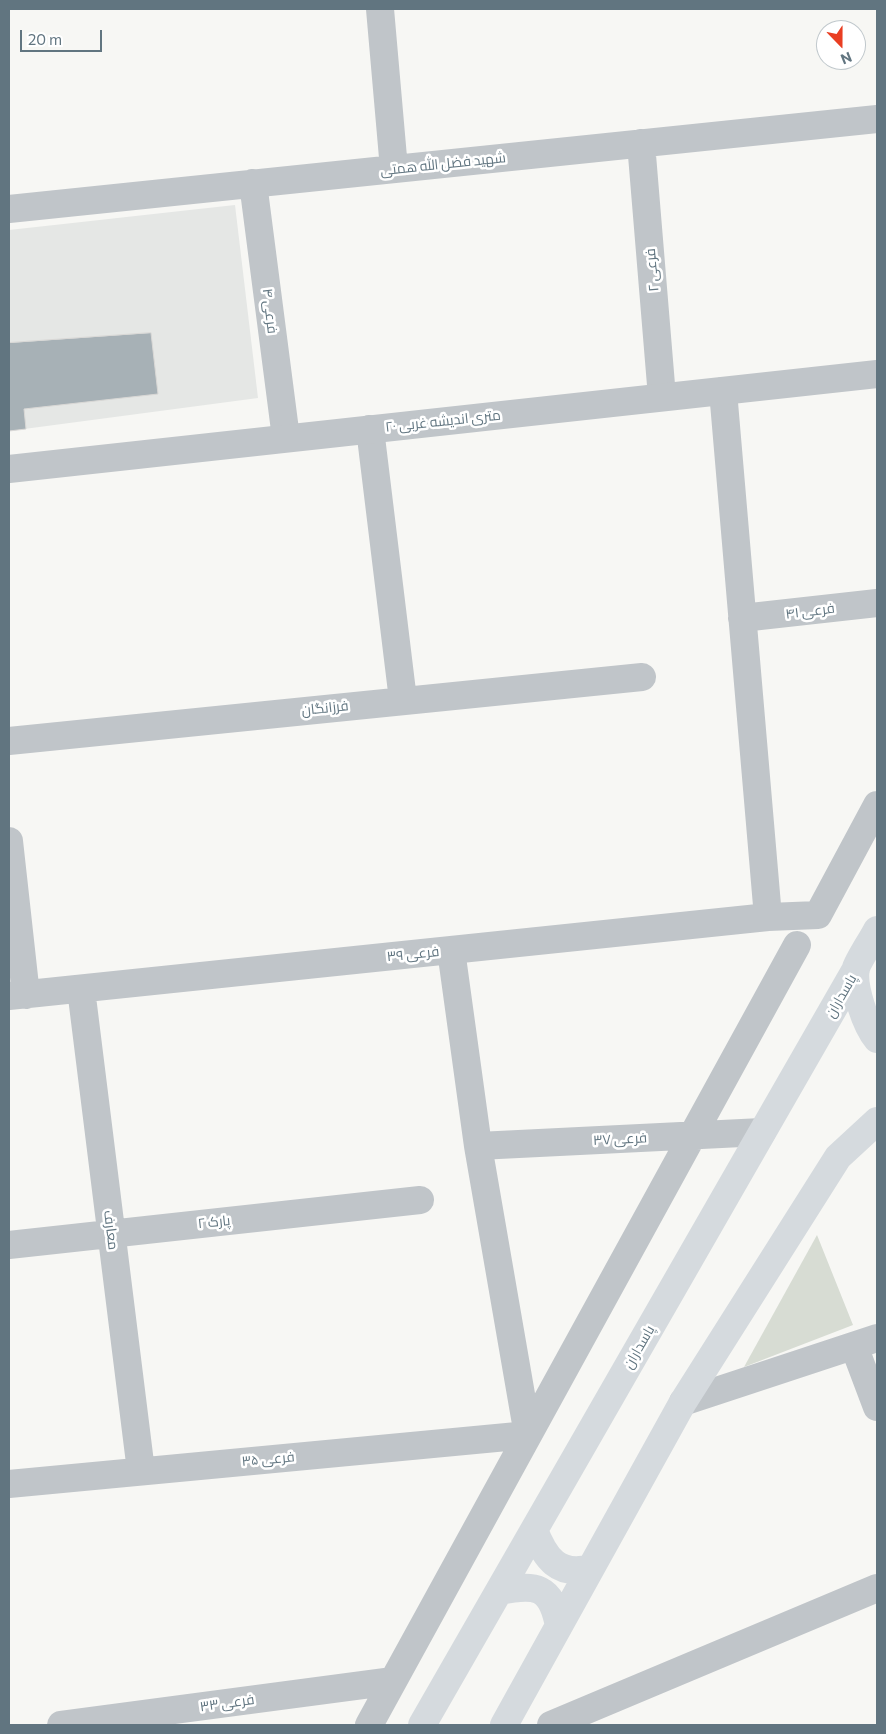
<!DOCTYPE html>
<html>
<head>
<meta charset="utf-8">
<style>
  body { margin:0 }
  #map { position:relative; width:886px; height:1734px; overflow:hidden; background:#f7f7f4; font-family:Commissioner,sans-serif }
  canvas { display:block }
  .frame { position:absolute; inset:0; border:10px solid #617580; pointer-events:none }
  .north { position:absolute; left:816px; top:20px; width:50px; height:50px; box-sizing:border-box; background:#fff; border:1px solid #c0c8cc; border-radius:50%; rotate:158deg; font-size:14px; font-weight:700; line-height:20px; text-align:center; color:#617580 }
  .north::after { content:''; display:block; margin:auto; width:18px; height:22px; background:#e93e22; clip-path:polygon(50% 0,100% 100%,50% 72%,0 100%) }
  .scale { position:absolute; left:20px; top:30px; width:82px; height:22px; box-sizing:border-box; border:2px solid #617580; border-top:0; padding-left:6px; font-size:15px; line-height:18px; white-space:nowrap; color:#617580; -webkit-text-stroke:4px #fff; paint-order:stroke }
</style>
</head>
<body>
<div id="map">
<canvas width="886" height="1734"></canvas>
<div class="frame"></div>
<div class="north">N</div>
<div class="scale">20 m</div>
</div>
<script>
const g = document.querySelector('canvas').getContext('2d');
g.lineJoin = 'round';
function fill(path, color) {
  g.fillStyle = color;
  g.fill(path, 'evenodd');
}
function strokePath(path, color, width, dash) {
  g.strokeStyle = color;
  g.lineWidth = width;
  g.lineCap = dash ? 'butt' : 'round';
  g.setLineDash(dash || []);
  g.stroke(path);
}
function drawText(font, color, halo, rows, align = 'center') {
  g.font = font + ' Commissioner,Cairo,sans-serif';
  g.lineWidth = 5;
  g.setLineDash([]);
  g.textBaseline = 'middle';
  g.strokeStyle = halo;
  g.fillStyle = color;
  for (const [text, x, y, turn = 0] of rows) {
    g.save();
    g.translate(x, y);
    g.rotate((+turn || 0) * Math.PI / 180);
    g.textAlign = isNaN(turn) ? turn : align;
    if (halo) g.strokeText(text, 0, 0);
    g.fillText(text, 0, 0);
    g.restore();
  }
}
const built = new Path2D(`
  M235,205L258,398L9,431V230Z`);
const green = new Path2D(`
  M817,1235L853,1325L744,1367Z`);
const building = new Path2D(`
  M151,333L158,394L24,409L26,429L9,431V343Z`);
const minor = new Path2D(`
  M380,9L394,169
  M641,143L662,397
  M253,183L286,438
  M9,209L877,119
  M723,391L768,917
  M370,429L403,700
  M742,618L877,603
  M9,741L642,677
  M9,841L26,995
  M81,989L141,1471
  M9,996L768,917L818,915L877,805
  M478,1146L762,1132
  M9,1245L420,1200
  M854,1346L877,1407
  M683,1402L877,1338
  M9,1484L528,1435L478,1146L451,950
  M61,1725L393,1681
  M369,1725L797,945
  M551,1725L877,1588`);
const tertiary = new Path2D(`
  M9,469L877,374`);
const primary = new Path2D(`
  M877,930C872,940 859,959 856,968C852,986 866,1026 877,1039
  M534,1530C545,1558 558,1577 591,1568
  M499,1591C536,1584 551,1585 559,1626
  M422,1725L856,969
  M504,1725L683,1402L838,1157L877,1121`);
const streetNames = [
  ["شهید فضل الله همتی",443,164,-6],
  ["فرعی ۲",652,270,-95],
  ["فرعی ۴",270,311,83],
  ["۲۰ متری اندیشه غربی",443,421,-6],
  ["فرعی ۴۱",810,611,-7],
  ["فرزانگان",325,708,-6],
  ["فرعی ۳۹",413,954,-6],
  ["پاسداران",841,996,-60],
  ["فرعی ۳۷",620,1139,-3],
  ["پارک ۲",214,1222,-6],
  ["معارف",111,1230,83],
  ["پاسداران",639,1347,-60],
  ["فرعی ۳۵",268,1459,-5],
  ["فرعی ۳۳",227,1703,-8]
];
fill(built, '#e5e7e5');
fill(green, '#d7dcd3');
fill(building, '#a7b1b6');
strokePath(building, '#d9d8d6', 1);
strokePath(minor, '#c0c5c9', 28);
strokePath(tertiary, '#c0c5c9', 28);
strokePath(primary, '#d5dade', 28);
drawText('14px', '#617580', '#fff', streetNames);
</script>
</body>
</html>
